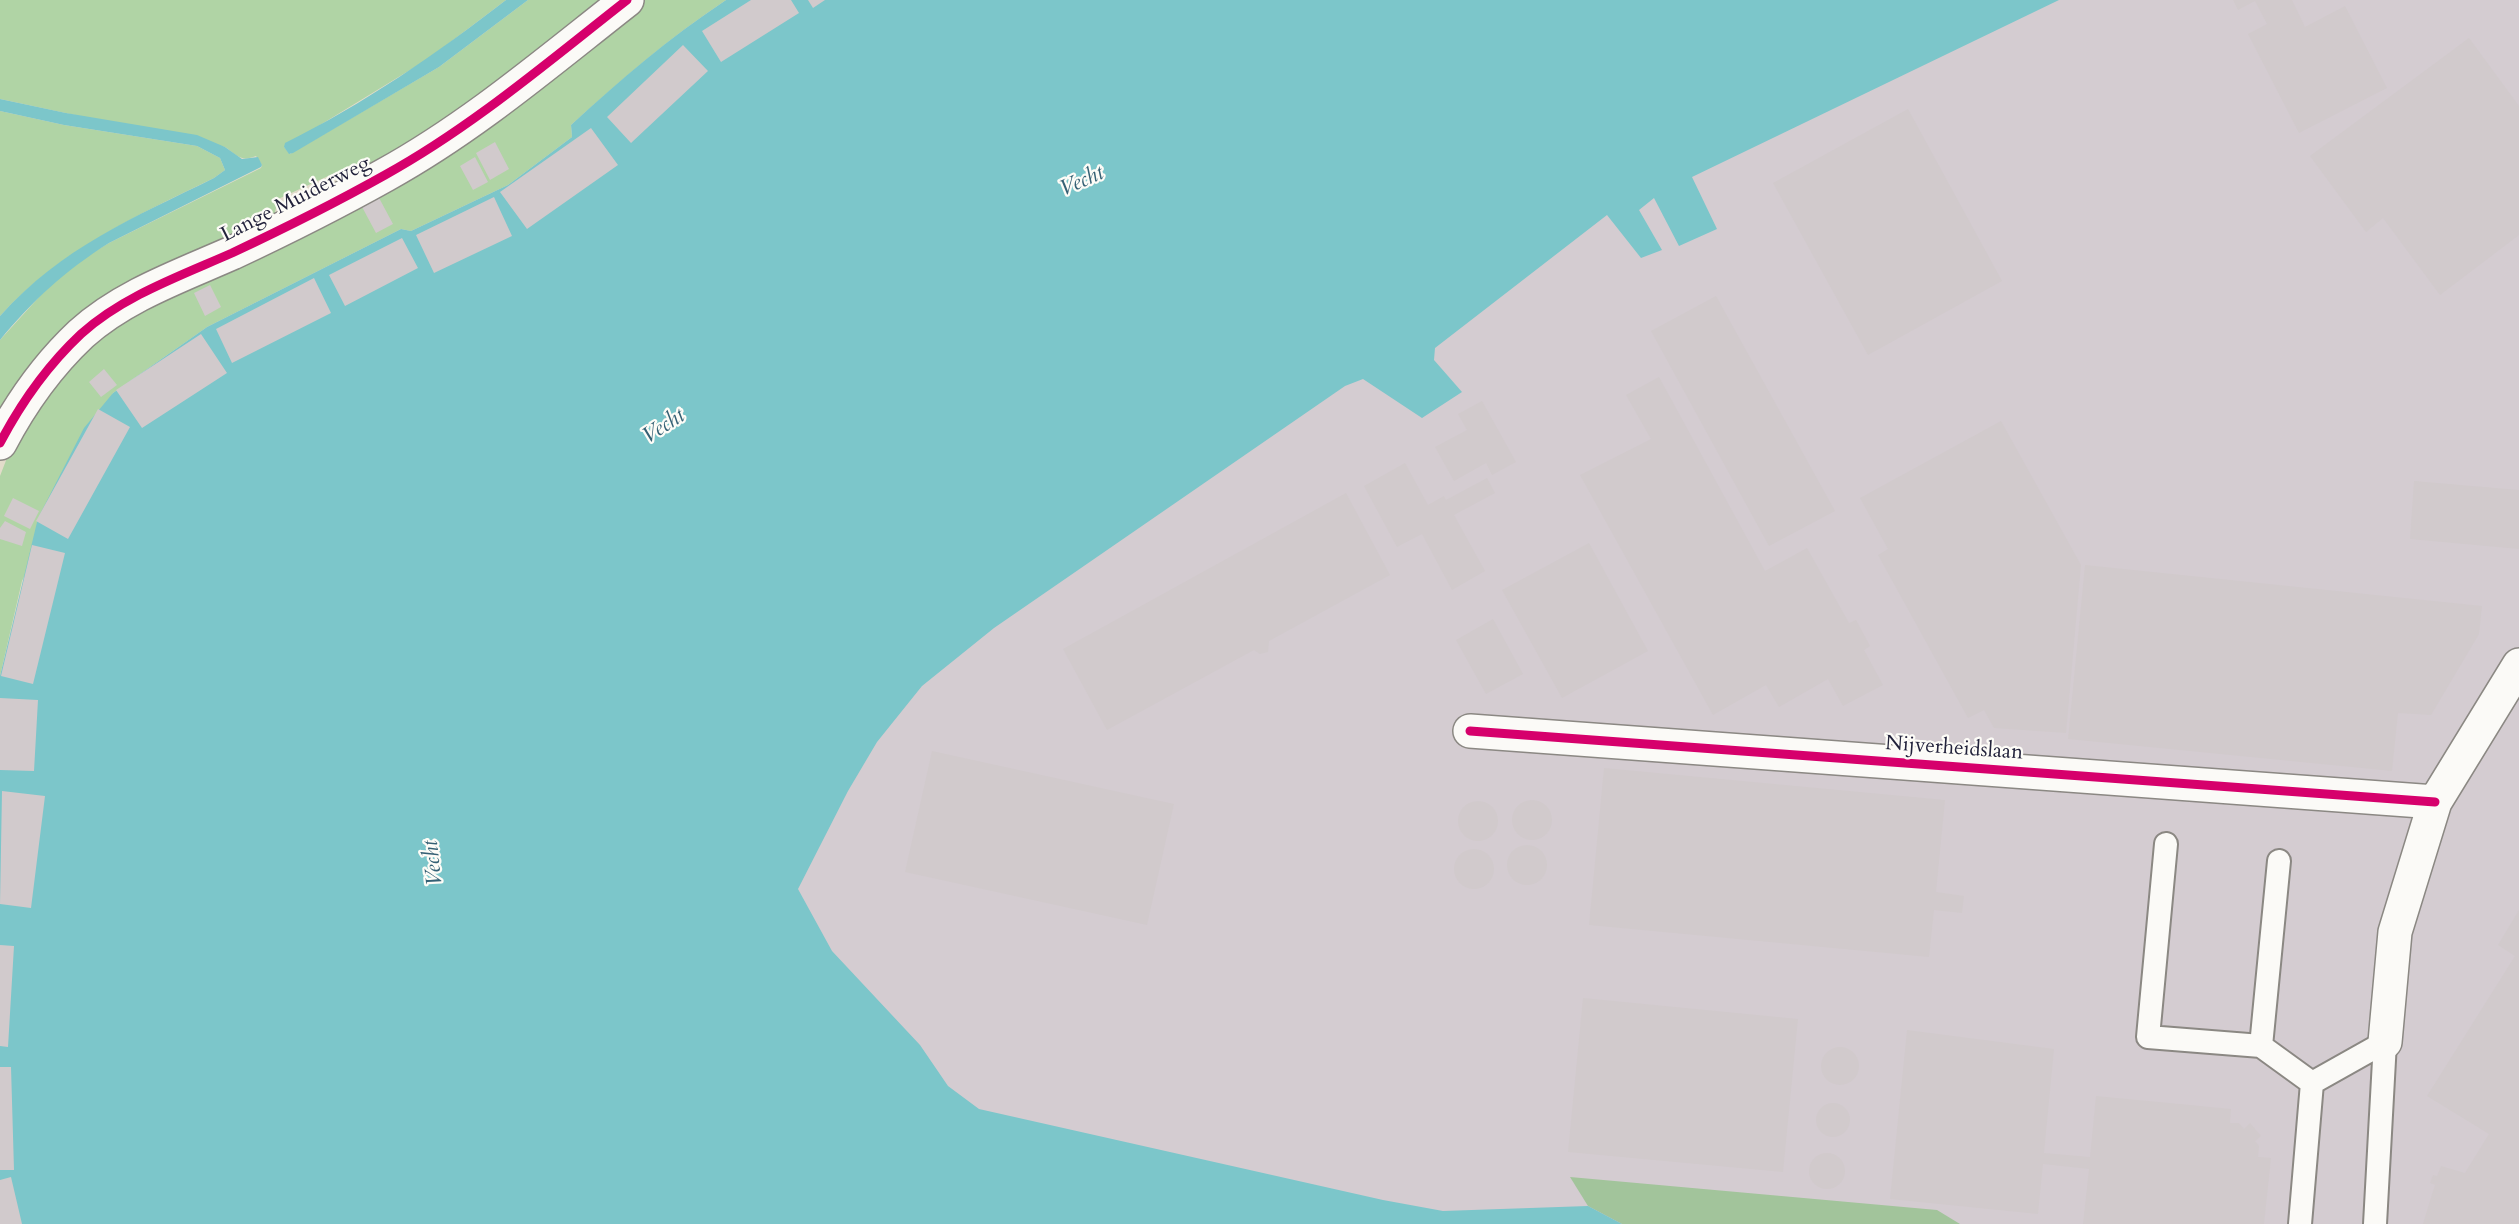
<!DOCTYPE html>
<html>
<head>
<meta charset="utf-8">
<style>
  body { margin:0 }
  canvas { display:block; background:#e2dcca }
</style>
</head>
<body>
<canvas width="2519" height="1224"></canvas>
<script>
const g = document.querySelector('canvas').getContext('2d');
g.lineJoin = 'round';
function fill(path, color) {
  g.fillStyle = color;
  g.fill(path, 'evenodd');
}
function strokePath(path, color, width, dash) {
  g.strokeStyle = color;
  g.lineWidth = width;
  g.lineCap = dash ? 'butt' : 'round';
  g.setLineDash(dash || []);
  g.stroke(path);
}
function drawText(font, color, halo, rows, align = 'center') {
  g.font = font + ' Cardo,serif';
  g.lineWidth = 4.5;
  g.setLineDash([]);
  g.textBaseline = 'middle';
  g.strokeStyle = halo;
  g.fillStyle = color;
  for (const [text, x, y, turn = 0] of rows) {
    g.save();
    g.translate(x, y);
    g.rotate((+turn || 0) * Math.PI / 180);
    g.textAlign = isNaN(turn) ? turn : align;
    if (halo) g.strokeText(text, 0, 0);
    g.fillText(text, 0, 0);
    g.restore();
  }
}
const industrial = new Path2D(`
  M1650,0H2519V1224H1201L954,1178L727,912L769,670Z`);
const green = new Path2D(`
  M0,0H506L428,59L284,147L290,154L439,67L528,0H605L467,107L360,172H337L278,199L274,217L188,255L0,413V340L50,285L87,256L109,243L261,168L262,165L256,156C241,162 238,156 225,147L0,99Z
  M643,0H726C669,38 622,79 571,125L572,137L508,185L411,231L401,229L207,327L113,393L22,581L0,676V476L17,432L86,344L562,63Z
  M0,111L64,125L197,146L220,158L225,170L214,178C137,215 58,252 0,316Z`);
const forest = new Path2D(`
  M1570,1177L1937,1210L1960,1224H1622L1588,1206Z`);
const water = new Path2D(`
  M506,0H528L439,67L293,153L289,154L284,147L285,143C364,104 436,54 506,0Z
  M726,0H2059L1692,177L1717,229L1679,246L1654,198L1639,210L1662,250L1641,258L1607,215L1435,348L1434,360L1462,392L1422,418L1363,379L1345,386L994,628L922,686L877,742L848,791L798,889L832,951L920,1045L948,1086L979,1109L1383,1200L1443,1211L1588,1206L1622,1224H0V676L38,518L84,428L113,393L207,327L401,229L411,231L508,185L572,137L571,125C621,79 669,38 726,0Z
  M0,99L66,113L197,135L225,147L242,159L258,157L262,165L261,167L109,243C66,270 32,301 0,340V316C62,247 133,218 214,178L225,170L220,158L197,146L64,125L0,111Z`);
const building = new Path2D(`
  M751,0H791L799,13L721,62L702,31Z
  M808,0H825L813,8Z
  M2233,0H2292L2305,27L2345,6L2387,88L2299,133L2248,34L2267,24L2255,1L2238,10Z
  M2469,38L2519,106V235L2440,295L2383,218L2366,232L2310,156Z
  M683,45L708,71L631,143L607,117Z
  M1908,109L2002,281L1868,355L1773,183Z
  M591,128L618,165L527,229L500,192Z
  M495,142L509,169L490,180L476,153Z
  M475,157L488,182L473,190L460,166Z
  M378,196L393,224L376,233L361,205Z
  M494,197L512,236L434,273L416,235Z
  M402,238L418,268L345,306L329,275Z
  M314,278L331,313L232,363L216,329Z
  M210,285L221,307L205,316L194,293Z
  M1716,296L1835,511L1769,546L1651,331Z
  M201,334L227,373L142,428L116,390Z
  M104,369L117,385L101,397L89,382Z
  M1659,377L1765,571L1807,548L1849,623L1856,620L1870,646L1864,650L1883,685L1843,706L1828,679L1779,707L1766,685L1713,715L1580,475L1651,439L1626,395Z
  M1482,401L1516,462L1492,475L1486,463L1454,481L1435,447L1467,430L1458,414Z
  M98,409L130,427L68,539L36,521Z
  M2001,421L2081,565L2066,733L1994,728L1984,710L1968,718L1878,555L1888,549L1860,498Z
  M1405,463L1428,505L1444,496L1446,500L1487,478L1495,493L1454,515L1485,571L1452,590L1422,534L1397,547L1364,486Z
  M2414,481L2519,490V549L2410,539Z
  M1346,493L1390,575L1269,641L1268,652L1260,654L1254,650L1107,730L1063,649Z
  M13,498L39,511L30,529L4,516Z
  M5,521L26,532L22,546L0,539V528Z
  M1589,543L1648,651L1562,698L1502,590Z
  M32,545L65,553L33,684L1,676Z
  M2085,565L2482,606L2479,634L2431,715L2398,713L2392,771L2068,739Z
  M1493,619L1523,674L1486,694L1456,640Z
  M0,698L38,700L34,771L0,770Z
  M932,751L1174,804L1147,925L905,872Z
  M1604,768L1945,800L1936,892L1964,896L1962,913L1934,910L1929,957L1589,925Z
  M2,791L45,796L31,908L0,904Z
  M1512 820a20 20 0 1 1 40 0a20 20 0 1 1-40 0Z
  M1458 821a20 20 0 1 1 40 0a20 20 0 1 1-40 0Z
  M1507 865a20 20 0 1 1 40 0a20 20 0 1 1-40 0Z
  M1454 869a20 20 0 1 1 40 0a20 20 0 1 1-40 0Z
  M2519,910V1224H2423L2435,1185L2430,1183L2433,1175L2437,1176L2441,1166L2465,1173L2489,1134L2427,1096L2515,956L2498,945Z
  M0,945L14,946L8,1047L0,1046Z
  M1583,998L1798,1019L1783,1172L1568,1152Z
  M1907,1030L2054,1049L2044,1153L2090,1157L2096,1096L2231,1109L2230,1123H2239L2244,1129L2250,1123L2261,1136L2255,1141L2259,1146L2258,1157L2271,1158L2264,1224H2083L2089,1169L2043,1164L2038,1214L1890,1199Z
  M1821 1066a19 19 0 1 1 38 0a19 19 0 1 1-38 0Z
  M0,1067H11L14,1170H0Z
  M1816 1120a17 17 0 1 1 34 0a17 17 0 1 1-34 0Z
  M1809 1171a18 18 0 1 1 36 0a18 18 0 1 1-36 0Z
  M11,1177L22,1224H0V1180Z`);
const service = new Path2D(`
  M2166,844L2148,1037L2261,1046
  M2279,861L2261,1046L2312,1083
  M2300,1224L2312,1083L2385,1042
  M2375,1224L2385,1042`);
const minor = new Path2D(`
  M0,443C21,403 48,365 81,334C123,296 180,276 232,253C283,229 335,203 385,175C472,127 549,61 627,0
  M1470,731L2435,802
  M2385,1042L2395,932L2435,802L2519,665`);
const cycleway = new Path2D(`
  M0,443C21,403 48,365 81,334C123,296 180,276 232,253C283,229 335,203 385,175C472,127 549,61 627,0
  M1470,731L2435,802`);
const streetNames = [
  ["Lange Muiderweg",296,200,-27],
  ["Nijverheidslaan",1954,749,4]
];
const waterNames = [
  ["Vecht",1082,182,-24],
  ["Vecht",664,427,-33],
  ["Vecht",434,863,-96]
];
fill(industrial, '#d4ccd1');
fill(green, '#b0d4a5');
fill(forest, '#a2c49b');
fill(water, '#7cc6ca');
fill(building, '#d1cacc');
strokePath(service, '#8b8883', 26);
strokePath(minor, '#8b8883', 36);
strokePath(service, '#fbfaf7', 22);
strokePath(minor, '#fbfaf7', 33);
strokePath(cycleway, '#d6006c', 9);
drawText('21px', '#22223b', '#fdfcf7', streetNames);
drawText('italic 22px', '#346074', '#fdfcf7', waterNames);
</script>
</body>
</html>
